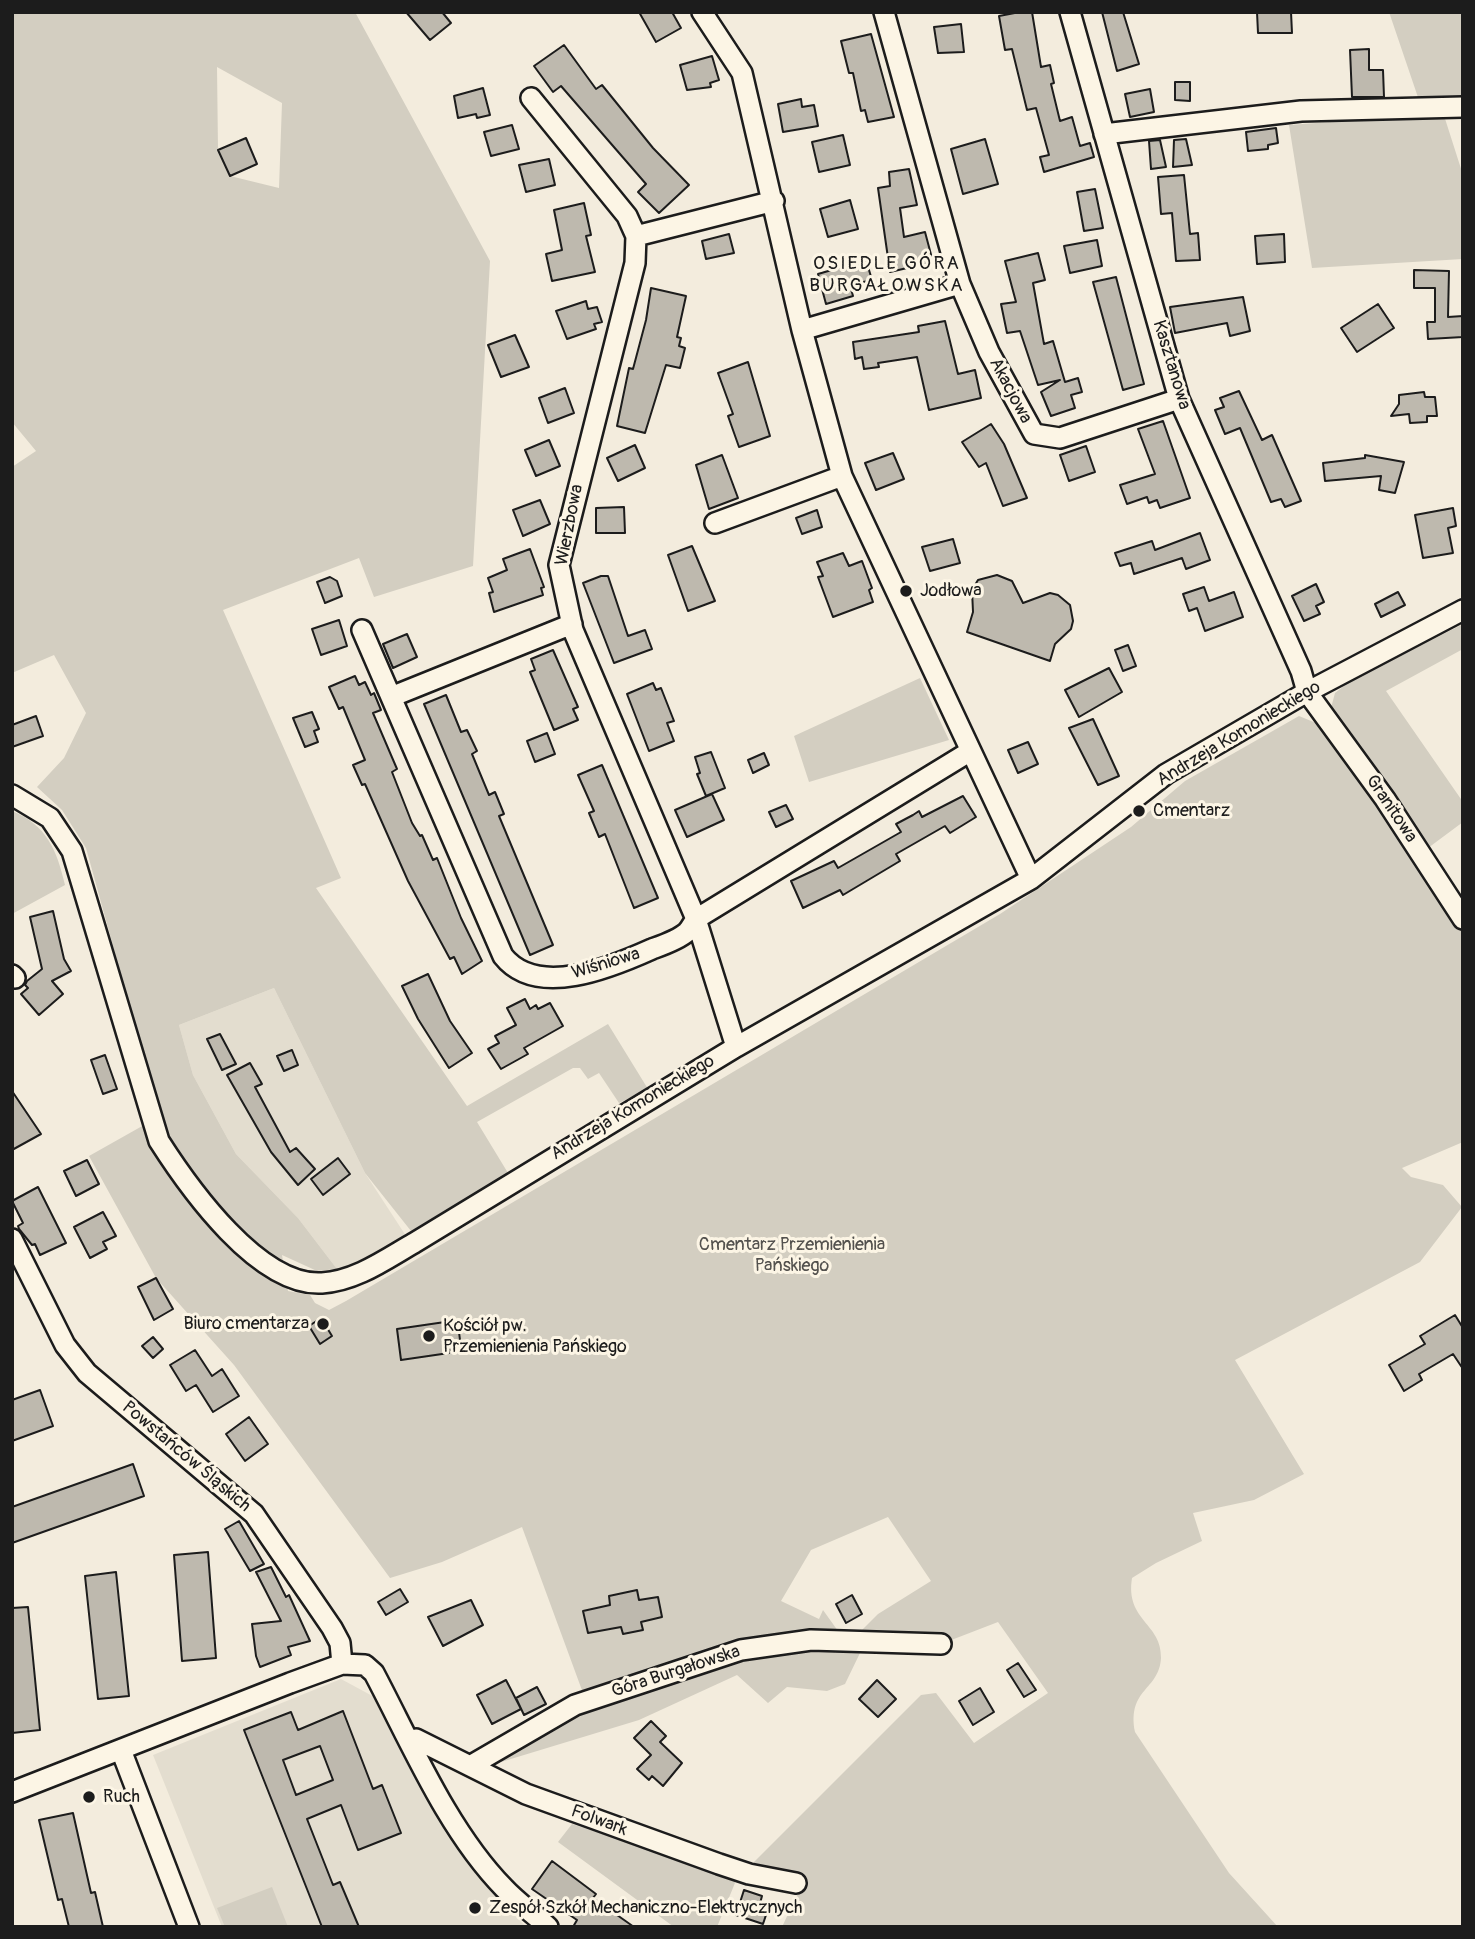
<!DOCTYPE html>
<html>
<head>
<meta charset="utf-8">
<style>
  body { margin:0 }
  #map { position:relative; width:1475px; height:1939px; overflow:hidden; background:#f3ecdd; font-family:Pangolin,sans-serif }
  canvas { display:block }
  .frame { position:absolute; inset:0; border:14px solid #1c1c1c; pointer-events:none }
</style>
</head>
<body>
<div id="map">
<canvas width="1475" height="1939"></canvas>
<div class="frame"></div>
</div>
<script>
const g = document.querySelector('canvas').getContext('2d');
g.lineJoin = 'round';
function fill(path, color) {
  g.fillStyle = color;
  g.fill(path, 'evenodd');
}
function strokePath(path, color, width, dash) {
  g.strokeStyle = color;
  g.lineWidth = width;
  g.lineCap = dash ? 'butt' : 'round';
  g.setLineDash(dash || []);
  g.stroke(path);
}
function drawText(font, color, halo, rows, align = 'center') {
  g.font = font + ' Pangolin,sans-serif';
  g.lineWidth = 6;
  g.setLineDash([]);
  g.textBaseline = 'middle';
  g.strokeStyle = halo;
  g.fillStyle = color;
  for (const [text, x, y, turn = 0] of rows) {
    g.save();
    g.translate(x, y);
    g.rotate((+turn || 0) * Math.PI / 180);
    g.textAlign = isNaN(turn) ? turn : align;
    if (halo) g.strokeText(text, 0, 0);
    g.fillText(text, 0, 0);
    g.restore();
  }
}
const built = new Path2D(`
  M274,988L365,1173L408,1239L361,1265L337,1269L298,1218L236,1154L193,1075L179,1025Z
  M341,1679L378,1699L489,1889L526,1927H222L153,1755Z`);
const green = new Path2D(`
  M12,12H355L490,261L473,566L374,597L359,558L223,610L341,878L316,888L467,1106L608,1024L648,1089L619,1103L599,1073L588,1079L580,1068H573L477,1122L508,1173L411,1231L365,1173L274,988L179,1025L193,1075L236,1154L298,1218L337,1269L317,1271L282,1255L288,1291L310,1295L315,1303L329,1310L346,1301L1000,914L1131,827L1185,781L1299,716L1316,723L1380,802L1463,934V1142L1402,1168L1411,1177L1443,1185L1462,1207L1420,1262L1235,1360L1304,1474L1254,1500L1193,1513L1202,1541L1156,1563L1132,1578C1125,1621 1162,1623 1161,1658C1159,1691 1127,1688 1135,1732L1229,1873L1278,1927H782L798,1893L796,1883L750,1866L921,1695L936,1693L974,1743L1048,1693L998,1622L941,1644L866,1648L860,1653L845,1684L827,1691L787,1687L768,1703L737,1675L639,1720L501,1762V1748L583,1693L522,1527L442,1562L390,1578L234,1365L156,1278L89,1156L160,1116L86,848L62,810L37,787L64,758L86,713L54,655L12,673V467L36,451L12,422ZM217,67L282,103L279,188L230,176L218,150ZM888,1517L931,1581L878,1614L858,1634L838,1631L823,1610L819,1619L781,1601L811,1550Z
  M1389,12H1463V101L1440,103L1463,175V259L1312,268L1289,125L1424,115Z
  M1463,624V649L1386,691L1463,802V822L1428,848L1331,708L1335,693L1349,682Z
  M920,678L949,740L809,782L794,736Z
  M12,811C47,825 57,851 65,885L12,914Z
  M572,1824L737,1878L717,1927H674L558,1842Z
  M272,1887L288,1927H225L217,1908Z`);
const building = new Path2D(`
  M406,12H442L451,23L430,40Z
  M639,12H672L681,28L656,42Z
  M1020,12H1032L1041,67L1050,65L1054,83L1051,84L1060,121L1072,117L1080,146L1090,143L1094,157L1044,172L1040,157L1049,155L1036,108L1027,110L1012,49L1005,50L999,16Z
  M1102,12H1123L1139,64L1117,71Z
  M1257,12H1291L1292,33H1258Z
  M961,24L964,52L938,53L934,27Z
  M871,34L894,117L868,122L865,110L861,111L853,73H849L841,41Z
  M564,45L596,89L602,85L653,148L689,185L659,213L638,192L646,184L561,86L553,92L534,66Z
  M1369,49V70H1383L1384,97H1352L1350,50Z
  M712,56L719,80L710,83L711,87L687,90L680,65Z
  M1175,82H1190V101L1175,100Z
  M483,88L490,115L477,118L476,114L458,118L454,96Z
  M1150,89L1154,112L1130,117L1125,94Z
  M801,99L802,107L814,105L818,126L783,132L778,104Z
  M512,125L519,149L491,156L484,132Z
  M1276,128L1278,143L1268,145V149L1248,151L1246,132Z
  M843,135L850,165L819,172L812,142Z
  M246,138L257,164L230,176L218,150Z
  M985,139L998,184L963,194L951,149Z
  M1186,139L1192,165L1173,167L1174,140Z
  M1160,140L1166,167L1151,169L1149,141Z
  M549,159L555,185L526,192L519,165Z
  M909,169L917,205L900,208L904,237L925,232L933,262L890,272L878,188L890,186L889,172Z
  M1184,175L1190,234L1198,233L1200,260L1176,261L1172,213L1161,214L1158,177Z
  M1095,189L1103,228L1084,231L1077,192Z
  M850,200L858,229L828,237L820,209Z
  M584,203L591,235L586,236L595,272L552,281L546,254L562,250L554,210Z
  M729,234L734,253L706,259L702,241Z
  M1284,234L1285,262L1257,264L1255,236Z
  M1097,240L1102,266L1070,273L1064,246Z
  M1038,253L1045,280L1033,283L1044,344L1053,341L1065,382L1078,378L1082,392L1071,395L1075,408L1051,416L1041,392L1060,380L1038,385L1020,331L1007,333L1001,304L1016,302L1005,261Z
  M866,260L872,280L850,285L853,296L826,304L818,274Z
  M1414,270L1449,271L1448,317L1463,316V337L1428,339L1427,322H1435V288H1414Z
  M1116,277L1144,384L1123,390L1093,282Z
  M651,288L686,296L677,337L681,338L679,346L685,348L680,368L666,365L645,433L617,426L629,368L633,369L646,320Z
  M1243,297L1250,331L1230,336L1227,323L1175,333L1170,307Z
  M586,301L588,309L597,307L602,322L594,324L596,329L567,339L556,311Z
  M1378,304L1394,328L1357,352L1341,328Z
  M945,321L958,374L975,370L981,398L929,410L917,357L878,363L879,367L864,369L862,357L855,359L853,342L919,332L918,326Z
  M515,335L529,367L501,377L488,345Z
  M748,362L770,436L739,447L728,416L733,414L718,373Z
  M565,388L574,413L548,423L539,398Z
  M1239,391L1262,440L1272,435L1301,501L1285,507L1281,499L1271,502L1240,428L1225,434L1215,410L1224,407L1220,398Z
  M1424,392L1425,397H1435L1437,416H1427V422L1410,423L1409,414L1391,416L1399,404V395Z
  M1163,421L1190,498L1160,508L1157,500L1149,503L1147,497L1127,504L1120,485L1155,474L1138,429Z
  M991,424L1004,444L1027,498L1003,506L986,463L979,467L962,442Z
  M549,440L560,466L536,476L525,450Z
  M635,445L645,468L618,481L607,458Z
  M1086,446L1095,472L1069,481L1060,455Z
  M893,453L904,479L876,490L865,463Z
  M722,455L738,498L709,509L696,465Z
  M1365,455L1404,462L1395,493L1379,490L1381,476L1325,481L1323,463L1365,458Z
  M540,500L550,524L523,536L513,510Z
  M624,507L625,533H596V508Z
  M1453,508L1456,526L1448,528L1453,553L1423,558L1415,515Z
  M817,510L822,527L802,534L796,518Z
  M1200,533L1210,560L1186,569L1182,558L1134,574L1131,563L1120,566L1115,553L1152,541L1155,550Z
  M953,539L960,563L930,571L922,547Z
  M692,546L715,601L688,611L668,555Z
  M530,549L544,587L541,588L543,595L494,612L489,593L493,592L488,578L507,570L503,559Z
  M843,553L849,566L862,561L872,588L869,590L873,602L833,617L818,577L823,576L817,562Z
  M997,575L1012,581L1023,603L1050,593L1058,595L1070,605L1073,621L1071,629L1055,644L1050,661L967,632L973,612L972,590L978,580Z
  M601,576H608L628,636L645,630L652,649L614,663L583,583Z
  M330,577L337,581L342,596L325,603L317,582Z
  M1316,584L1324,602L1316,606L1320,614L1304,621L1292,596Z
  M1204,587L1209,601L1234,592L1243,617L1205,631L1197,608L1189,611L1183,594Z
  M1398,592L1405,605L1381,617L1375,604Z
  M339,620L347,646L321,655L312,629Z
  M407,634L417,657L393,668L383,644Z
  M1128,645L1136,666L1123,671L1115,650Z
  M553,650L578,707L573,709L578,720L554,730L530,672L535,670L531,659Z
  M1109,668L1122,692L1079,717L1065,690Z
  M355,676L359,685L365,682L371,695L374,693L381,710L373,713L397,769L392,772L412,823L420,836L422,835L433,860L437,858L461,918L482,961L462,974L454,957L450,959L408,881L365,784L362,785L353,765L365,760L343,707L339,709L329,687Z
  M653,683L656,690L661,688L674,721L667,723L674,741L649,751L627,694Z
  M446,695L461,732L467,730L477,751L472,754L489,795L495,792L504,814L499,816L553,945L530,955L424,704Z
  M312,712L319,729L314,731L318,742L305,747L293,718Z
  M36,716L43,736L12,747V725Z
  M1093,719L1119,776L1098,785L1069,728Z
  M547,733L555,754L535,762L527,741Z
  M1028,742L1038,764L1018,773L1008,750Z
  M711,752L725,788L706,796L697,774L700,773L695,757Z
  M764,753L769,765L753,773L748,760Z
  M602,765L658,898L634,908L605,834L599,837L589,813L594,811L578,775Z
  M712,794L724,820L687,837L675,810Z
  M963,796L976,817L950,833L945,826L896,854L900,861L843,895L840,890L803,908L791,881L834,861L838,868L901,832L896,824L913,815L919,811L922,817Z
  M786,805L793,819L776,827L769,812Z
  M53,911L64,959L71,971L52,981L63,994L39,1015L21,994L28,988L25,985L27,981L42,969L30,917Z
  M428,974L450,1021L472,1053L449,1068L418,1019L402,986Z
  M525,999L530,1009L536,1005L538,1009L550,1003L563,1026L524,1048L528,1054L501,1069L488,1049L499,1043L495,1036L516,1025L507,1008Z
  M220,1034L236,1064L222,1070L207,1039Z
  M292,1050L298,1065L284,1071L277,1056Z
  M105,1055L117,1089L103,1094L91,1060Z
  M250,1063L262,1084L255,1087L290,1152L296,1148L315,1169L298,1185L271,1152L227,1075Z
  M12,1091L41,1134L12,1150Z
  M338,1158L350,1174L323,1195L311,1179Z
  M87,1160L99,1184L76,1196L64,1171Z
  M38,1187L66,1243L40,1255L35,1244L32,1245L19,1229L18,1226L23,1223L12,1201Z
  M103,1212L116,1236L103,1242L107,1249L90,1258L74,1227Z
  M156,1278L173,1309L154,1320L138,1287Z
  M1455,1315L1463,1328V1369L1453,1354L1419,1374L1422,1380L1404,1391L1389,1365L1425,1344L1420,1336Z
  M321,1318L332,1336L320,1344L309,1326Z
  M445,1322L446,1326L458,1324L461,1348L449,1350V1353L401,1360L397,1329Z
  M153,1337L163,1349L153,1358L142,1346Z
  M195,1350L212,1376L222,1369L239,1396L213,1412L196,1385L186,1391L170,1365Z
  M40,1390L53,1426L12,1441V1400Z
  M249,1417L268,1444L245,1461L226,1434Z
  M133,1464L144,1496L12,1543V1507Z
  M239,1521L264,1564L250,1571L225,1529Z
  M208,1552L216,1658L182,1661L174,1555Z
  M271,1567L286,1597L289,1595L310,1641L288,1647L291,1655L260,1667L256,1656L252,1624L281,1621L256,1572Z
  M116,1572L129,1696L98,1699L85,1576Z
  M400,1589L408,1602L386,1615L378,1602Z
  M637,1590L639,1600L658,1597L662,1617L641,1622L643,1630L623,1634L621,1627L588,1633L583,1611L610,1605L609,1596Z
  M852,1595L862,1614L846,1623L836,1604Z
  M471,1600L483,1625L443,1646L428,1617Z
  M28,1607L40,1730L12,1733V1608Z
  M1018,1663L1036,1690L1024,1697L1007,1670Z
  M506,1680L521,1709L492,1724L477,1695Z
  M877,1680L896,1699L878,1717L859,1699Z
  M537,1687L546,1704L524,1715L516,1698Z
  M980,1688L994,1712L973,1725L959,1701Z
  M343,1711L373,1789L382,1785L401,1833L358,1850L341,1805L307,1819L333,1885L340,1882L359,1927H322L244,1730L291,1712L298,1730ZM320,1746L333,1780L296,1795L283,1760Z
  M651,1721L666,1736L660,1742L682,1763L663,1786L652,1776L649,1780L637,1769L651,1755L634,1738Z
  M73,1813L91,1893L95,1892L103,1927H69L62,1899L58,1900L39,1820Z
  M552,1861L596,1894L593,1898L634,1927H573L577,1920L532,1889Z
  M744,1890L762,1896L759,1907L768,1909L763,1924L736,1915Z`);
const minor = new Path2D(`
  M702,12L742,73L802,330L842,476L1031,879
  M884,12L960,284L989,352L1034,434L1060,438L1179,399
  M1070,12L1179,399L1301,671L1307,692L1385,799L1463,919
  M531,98L627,216L636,236L635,263L559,565L573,630L696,919L736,1047
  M1104,134L1301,111L1463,107
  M636,236L774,201
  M802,330L960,284
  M715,523L842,476
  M362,630L503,956C537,999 612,967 652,949C663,945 678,940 687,932C690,929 693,923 696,919L969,752
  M391,697L572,624
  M12,795L50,818L72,851L159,1141C189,1188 259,1287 322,1283C356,1281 386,1259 414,1243L736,1047L1031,879L1166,774L1307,692L1463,610
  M12,975L15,978
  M12,1239L65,1345L87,1373L254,1514L332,1628L340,1643L342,1664
  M410,1740L416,1739L526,1794L719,1864L749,1874L796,1883
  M121,1750L189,1927
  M470,1766L575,1705L741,1650L811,1640L941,1644
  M12,1792L290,1683L342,1664L365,1665L374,1673C411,1743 448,1831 504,1888C517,1902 534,1914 548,1927`);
const markers = [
  [906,591,7,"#1c1c1c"],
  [1139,811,7,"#1c1c1c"],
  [323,1324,7,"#1c1c1c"],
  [429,1336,7,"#1c1c1c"],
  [89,1797,7,"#1c1c1c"],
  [475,1908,7,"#1c1c1c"]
];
const streetNames = [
  ["Kasztanowa",1171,365,73],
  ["Akacjowa",1010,391,62],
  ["Wierzbowa",570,525,-79],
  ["Andrzeja Komonieckiego",1239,734,-31],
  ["Granitowa",1391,809,56],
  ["Wiśniowa",606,964,-17],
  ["Andrzeja Komonieckiego",633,1108,-31],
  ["Powstańców Śląskich",186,1457,40],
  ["Góra Burgałowska",676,1672,-18],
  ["Folwark",599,1821,20]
];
const poiNames = [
  ["Jodłowa",920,591],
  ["Cmentarz",1153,811],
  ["Biuro cmentarza",309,1324,"right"],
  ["Kościół pw.",443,1326],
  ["Przemienienia Pańskiego",443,1347],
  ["Ruch",103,1797],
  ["Zespół Szkół Mechaniczno-Elektrycznych",489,1908]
];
const parkNames = [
  ["Cmentarz Przemienienia",792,1245],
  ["Pańskiego",792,1266]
];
const neighbourhoodNames = [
  ["OSIEDLE GÓRA",887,264],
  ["BURGAŁOWSKA",887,286]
];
fill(built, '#e3ddcf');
fill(green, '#d3cec1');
fill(building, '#beb9ae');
strokePath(building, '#1c1c1c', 2);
strokePath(minor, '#1c1c1c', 24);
strokePath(minor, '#fcf5e5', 19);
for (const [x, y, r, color] of markers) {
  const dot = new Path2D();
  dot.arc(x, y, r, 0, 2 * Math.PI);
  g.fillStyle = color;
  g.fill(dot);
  strokePath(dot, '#fcf5e5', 2.5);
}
drawText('18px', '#1c1c1c', '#fcf5e5', streetNames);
drawText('18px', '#1c1c1c', '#fcf5e5', poiNames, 'left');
drawText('18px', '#53514e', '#fcf5e5', parkNames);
g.letterSpacing = '2px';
drawText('19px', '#1c1c1c', '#fcf5e5', neighbourhoodNames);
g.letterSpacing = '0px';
</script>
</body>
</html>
